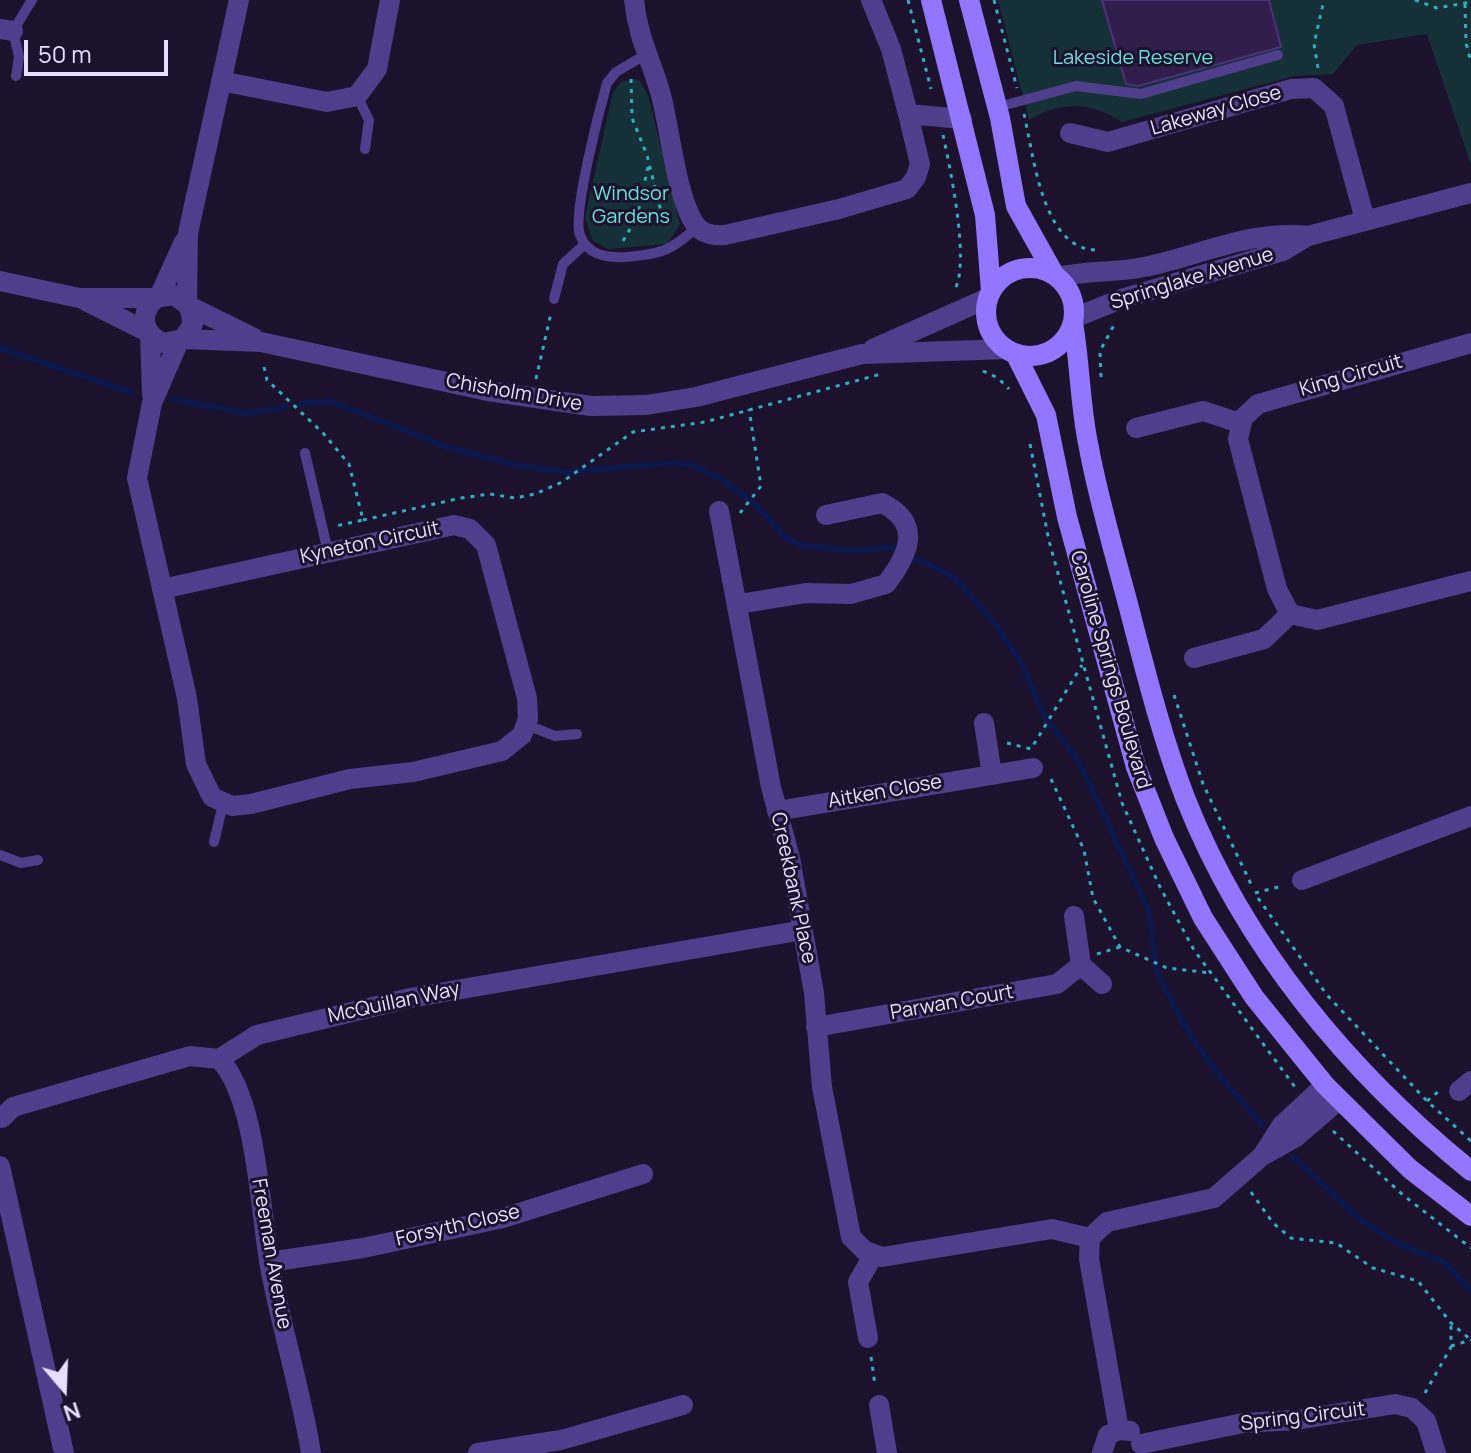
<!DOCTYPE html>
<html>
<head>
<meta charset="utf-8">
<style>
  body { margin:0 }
  #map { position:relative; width:1471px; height:1453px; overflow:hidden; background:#1c122d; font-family:Manrope,sans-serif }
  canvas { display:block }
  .north { position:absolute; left:24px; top:1349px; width:80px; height:80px; -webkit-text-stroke:6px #1c122d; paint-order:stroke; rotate:161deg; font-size:22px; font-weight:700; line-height:32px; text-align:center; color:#e8deff }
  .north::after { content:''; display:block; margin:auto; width:28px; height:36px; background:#e8deff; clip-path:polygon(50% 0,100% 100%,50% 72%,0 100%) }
  .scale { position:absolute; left:24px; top:40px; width:144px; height:36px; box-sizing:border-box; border:4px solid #e8deff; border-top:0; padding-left:10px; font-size:24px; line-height:28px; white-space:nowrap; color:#e8deff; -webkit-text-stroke:6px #1c122d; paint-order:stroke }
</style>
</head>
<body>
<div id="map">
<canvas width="1471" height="1453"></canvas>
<div class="north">N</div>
<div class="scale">50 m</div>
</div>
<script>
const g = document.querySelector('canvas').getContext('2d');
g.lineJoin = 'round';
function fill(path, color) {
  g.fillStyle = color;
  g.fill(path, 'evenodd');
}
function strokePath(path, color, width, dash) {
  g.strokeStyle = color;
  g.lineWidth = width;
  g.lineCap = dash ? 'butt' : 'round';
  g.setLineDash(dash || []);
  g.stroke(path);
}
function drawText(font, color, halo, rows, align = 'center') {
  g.font = font + ' Manrope,sans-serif';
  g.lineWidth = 6;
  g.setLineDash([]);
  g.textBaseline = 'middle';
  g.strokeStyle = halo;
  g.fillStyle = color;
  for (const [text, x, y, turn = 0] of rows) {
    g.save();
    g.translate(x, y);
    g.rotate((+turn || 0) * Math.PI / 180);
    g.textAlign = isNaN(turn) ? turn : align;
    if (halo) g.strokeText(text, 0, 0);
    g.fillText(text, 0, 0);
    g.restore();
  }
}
const green = new Path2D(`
  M998,0H1471V165L1427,34L1357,45L1333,74L1295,76L1122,122C1092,102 1060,101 1029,120Z
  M634,79L640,81L648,95L680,225L667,244L608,249L592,240L585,217L613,92L621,82Z`);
const stream = new Path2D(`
  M0,348L131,392
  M172,399L246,413L287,407
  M300,404L330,401L447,447L519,466L566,472L674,463L695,466L723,480L757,506L786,538L801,545L854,551L891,547L954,577L993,621L1020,661L1045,717L1078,760L1149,911L1156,968L1162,983L1190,1035L1219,1075L1263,1126
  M1293,1157L1362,1221L1395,1242L1445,1263L1471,1291`);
const building = new Path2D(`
  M1102,0H1269L1281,47L1138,86L1126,84Z`);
const path = new Path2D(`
  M908,0L931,89
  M994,0L1017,88
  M1415,0L1437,8L1471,2
  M1465,4L1466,43L1471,62
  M1318,68L1314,44L1324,0
  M631,79L632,118L647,155L663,220L672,223
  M1024,114C1034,156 1042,251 1098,250
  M943,135C950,167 970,262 955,289
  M648,167L637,217L655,215L661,219
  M623,241L637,217
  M264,367L267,380L323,433L349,464L363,520L336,526
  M983,371L998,378L1009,389
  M1101,377L1100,351L1114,325
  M536,379L551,313
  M1030,444L1049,541L1122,803L1160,887L1194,950L1295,1087
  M740,513L761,486L749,409
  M363,520L461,498L490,494L515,498L535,494L562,482L633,432L705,422L881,374
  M1174,695L1203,784L1251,884
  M1007,743L1031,749L1082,665
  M1051,779L1084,850L1093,898L1120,947L1167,968L1211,973
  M1255,893L1282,886
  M1258,898L1327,995L1427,1101L1471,1141
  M1097,954L1120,947
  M1427,1101L1439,1091
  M1333,1131L1403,1195L1471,1248
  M1251,1192L1273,1223L1291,1238L1336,1243L1373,1268L1418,1281L1451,1323L1471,1340
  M1451,1346L1471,1340
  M871,1357L875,1385
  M1425,1393L1451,1347V1323`);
const service = new Path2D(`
  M645,55L616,72L607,83C600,108 572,215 580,235C587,255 606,258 626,257C661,254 671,251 697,227
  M16,76L19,57L13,31L32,0
  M357,96L369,120L365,149
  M998,107L1076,86L1141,94L1278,55
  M554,299L563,264L585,244
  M305,453L328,552
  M527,725L555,736L577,734
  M214,842L223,804
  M0,855L21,863L38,860`);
const minor = new Path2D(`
  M634,0C638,39 651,59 661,95C670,129 676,193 693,221C700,234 712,236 725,235L839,209L907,189L916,177L920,164L908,114
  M871,0L891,49L908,114L962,119
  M0,29L13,31
  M221,81L327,102L357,96L377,69L390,0
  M1070,133L1108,142L1291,89L1314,88L1334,106L1365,220
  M1058,277C1087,270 1115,273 1144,267C1199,256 1252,229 1308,236
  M159,297L184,242
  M187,302L188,233L239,0
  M1074,318L1121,299L1283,251L1308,236L1471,193
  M150,334L152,395
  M1471,343L1258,404L1243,418L1238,439L1277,589L1290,614L1317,620L1471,581
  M1136,428L1203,411L1240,423
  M719,511L771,787L790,858L814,993L822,1087L851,1237L865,1251L882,1257L1052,1229L1090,1238
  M162,589L454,525L470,529L486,545L527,698L528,719L522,735L502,751L413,772L350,779L251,804L232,806L212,797L196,764L187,698L137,478L152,403L179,341
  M739,604L806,593L851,594L886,584C910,553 922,523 882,503L826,515
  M1194,658L1264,639L1290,614
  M984,723L992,775
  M777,811L1033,768
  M1302,880L1471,816
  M1074,916L1081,965L1102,984
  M816,1027L1057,984L1081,965
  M219,1059C258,1098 260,1218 271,1272C283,1333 301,1392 311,1453
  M1459,1091L1471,1081
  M2,1118L13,1107L190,1056L219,1059L257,1035L410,998L803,930
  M1264,1153L1282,1125L1325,1085
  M0,1166L64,1453
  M269,1262L363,1248L503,1218L643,1174
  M868,1338L858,1282L873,1256
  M879,1405L887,1453
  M1119,1430L1089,1259L1090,1238L1107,1222L1214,1198L1262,1156L1296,1137L1339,1100
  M1141,1444L1243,1423L1296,1420L1395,1404L1412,1408L1426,1421L1436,1453
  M478,1453L561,1440L683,1405
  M1102,1453L1108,1435L1119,1430L1130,1431`);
const tertiary = new Path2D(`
  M0,281L79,298H156
  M86,301L148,332
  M189,306L254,338
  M183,339L193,324L189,306L174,295L156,298C139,313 142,334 163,343L183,339L261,342L488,391L591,406L646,405L696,397L862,354L1007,349
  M873,349L988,298`);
const secondary = new Path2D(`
  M931,0L985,215L991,291
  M969,0L1000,118L1016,206L1054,274
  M986 312a44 44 0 1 1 88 0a44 44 0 1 1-88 0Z
  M1073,323C1080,363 1080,404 1088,443C1098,499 1115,554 1129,608C1146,673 1162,738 1186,800C1245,948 1349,1072 1471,1171
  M1015,353L1046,415L1067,517L1136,767L1164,838L1203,918L1254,997L1325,1085L1410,1169L1471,1216`);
const parkNames = [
  ["Lakeside Reserve",1133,58],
  ["Windsor",631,194],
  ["Gardens",631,217]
];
const streetNames = [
  ["Lakeway Close",1216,111,-16],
  ["Springlake Avenue",1192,279,-17],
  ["King Circuit",1351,376,-16],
  ["Chisholm Drive",514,393,10],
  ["Kyneton Circuit",370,543,-12],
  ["Caroline Springs Boulevard",1110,670,74],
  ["Aitken Close",885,792,-10],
  ["Creekbank Place",793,888,78],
  ["McQuillan Way",394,1003,-12],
  ["Parwan Court",952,1003,-10],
  ["Forsyth Close",458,1226,-13],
  ["Freeman Avenue",271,1254,80],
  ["Spring Circuit",1303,1417,-7]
];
fill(green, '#153137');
strokePath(stream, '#0c174c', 6);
fill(building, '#311e4d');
strokePath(building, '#4c3179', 2);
strokePath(path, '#33acbe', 3, [4, 6]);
strokePath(service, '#4f3e8b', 10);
strokePath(minor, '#4f3e8b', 20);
strokePath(tertiary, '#4f3e8b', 20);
strokePath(secondary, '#9376fd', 20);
drawText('20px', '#69e0d9', '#1c122d', parkNames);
drawText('20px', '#e8deff', '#1c122d', streetNames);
</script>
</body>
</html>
